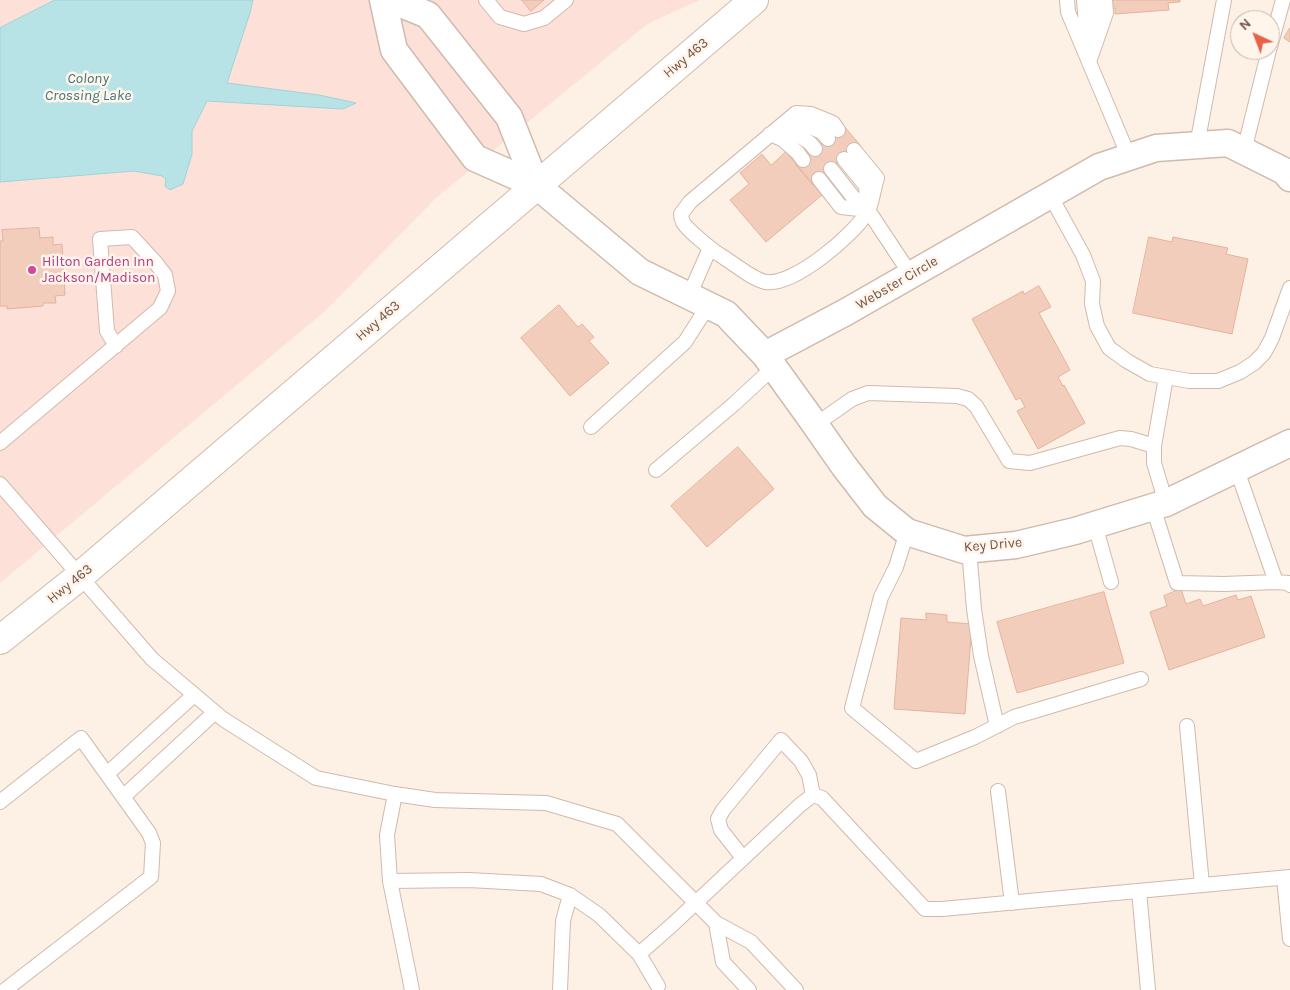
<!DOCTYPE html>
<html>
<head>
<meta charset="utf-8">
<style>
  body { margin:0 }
  #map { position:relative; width:1290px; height:990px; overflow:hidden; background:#fcf1e4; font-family:Karla,sans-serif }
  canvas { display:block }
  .north { position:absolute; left:1230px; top:10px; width:50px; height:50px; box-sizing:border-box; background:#fff5eb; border:1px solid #c8b5aa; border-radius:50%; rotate:317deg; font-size:14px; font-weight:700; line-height:20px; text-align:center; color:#755649 }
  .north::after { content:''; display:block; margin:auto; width:18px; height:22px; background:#e76148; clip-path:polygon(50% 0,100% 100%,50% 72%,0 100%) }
</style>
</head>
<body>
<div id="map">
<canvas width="1290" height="990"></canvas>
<div class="north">N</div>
</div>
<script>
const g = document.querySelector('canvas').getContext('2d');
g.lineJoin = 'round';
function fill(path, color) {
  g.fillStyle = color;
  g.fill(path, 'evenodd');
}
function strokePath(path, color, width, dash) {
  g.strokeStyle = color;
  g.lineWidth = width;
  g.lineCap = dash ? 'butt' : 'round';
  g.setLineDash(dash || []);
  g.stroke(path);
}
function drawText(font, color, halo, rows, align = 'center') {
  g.font = font + ' Karla,sans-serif';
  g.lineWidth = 5;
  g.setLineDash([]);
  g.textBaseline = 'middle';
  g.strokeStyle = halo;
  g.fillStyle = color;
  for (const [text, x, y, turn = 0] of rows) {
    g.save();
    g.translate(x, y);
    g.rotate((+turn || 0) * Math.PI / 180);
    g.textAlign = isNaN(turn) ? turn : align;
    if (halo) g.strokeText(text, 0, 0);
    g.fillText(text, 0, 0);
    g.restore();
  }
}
const commercial = new Path2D(`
  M0,0H700L660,18L648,24L635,34L437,197L324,312L0,583Z`);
const water = new Path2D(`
  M55,0H253L250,13L227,83L319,95L356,103L343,109L207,101L192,131V154L183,184L170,190L165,186L166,179L162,176L134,171L0,182V28Z`);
const building = new Path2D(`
  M522,0H544L531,11Z
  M1110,0H1180V2L1168,3L1169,10L1115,14V8L1110,9Z
  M1290,28V42L1284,38Z
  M844,126L860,145L813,185L796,165Z
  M786,152L822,195L766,242L730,200L749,184L740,173L762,154L771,165Z
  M39,228L40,238L53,237V245L62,244L65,295L55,296L56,303H43V306L7,309V306H0V241H3L2,230Z
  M1149,237L1172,242L1173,237L1228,248L1226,254L1248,259L1232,334L1133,313Z
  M1039,286L1051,307L1039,313L1070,370L1058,377L1063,386L1064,385L1085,423L1038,449L1017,411L1025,407L1020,398L1016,400L972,319L1023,291L1024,294Z
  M559,305L578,327L582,324L594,337L589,341L609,363L570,396L521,338Z
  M738,447L774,489L707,547L671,506Z
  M1181,589L1186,604L1200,599L1203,606L1236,595L1238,600L1251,596L1265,637L1169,670L1150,612L1167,606L1164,596Z
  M1104,592L1124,663L1017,693L997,622Z
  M926,613L947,615V622L972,624L965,714L894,709L901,618L926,620Z`);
const service = new Path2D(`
  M486,0L500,17L524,24L544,18L566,0
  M1067,0L1068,12L1129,157
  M1084,0L1087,39
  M1093,32L1096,12L1095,0
  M1270,47L1283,0
  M1089,62L1106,13L1105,0
  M784,127L796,121L822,132L828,139
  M838,130L833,123L811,114L796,113L690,202L681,214C681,217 682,220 683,222C686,229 712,250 720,255C732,262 753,280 766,282C794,286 855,234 868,211C872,203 874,187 877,178L854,150
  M778,133L790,130L810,143L815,149
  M770,134L782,139L798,153L803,160
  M1197,145L1224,0
  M1244,151L1269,50
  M844,159L866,186L867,202
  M831,169L853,197L868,210L911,275
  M819,179L841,207L868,210
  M1050,195L1083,255L1093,281L1092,304L1097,326L1109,348L1127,361L1150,374L1189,381H1218L1240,372L1254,363L1264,353L1272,338L1290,288
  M689,296L710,248
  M815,425L852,399L868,393L957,396L968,399L976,406L1009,461L1030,463L1120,438L1131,439L1154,446
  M591,427L685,342L708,306
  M0,443L160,308L168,291L165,275L155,262L132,237L100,239L107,331L116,346
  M656,470L734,404L774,367
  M0,484L152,659L223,719L316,778L395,794L435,800L546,803L617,824L716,923L751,942L796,990
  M1166,503L1154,463V446L1166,377
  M1153,507L1177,583L1224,584L1276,582L1237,470
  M1095,525L1111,582
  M907,532L896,567L881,597L852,708L916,761L975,737L1014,717L1141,679
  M969,549L974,609L981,656L997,726
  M1276,582L1289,583L1290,585
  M1187,726L1202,885
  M107,774L194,695
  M998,791L1012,903
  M395,794L387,835L390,881L412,990
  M123,797L214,713
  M0,802L81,738L149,833L153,843L151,877L5,990
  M743,858L721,830L718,819L723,810L781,740L801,761L809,775L813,795
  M1284,878L1290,939
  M390,881L469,880L541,884L570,895L599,915L639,954
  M1139,891L1148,990
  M716,923L723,962L749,990
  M658,986L639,954L672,925L800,805L813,795L822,798L925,909H942L1290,877
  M560,990L563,921L570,895`);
const minor = new Path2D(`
  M383,0L394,50L475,158L536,185L640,272L726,314L765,355L846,312L1099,167L1156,148L1228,143L1284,171L1290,178
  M391,0L428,15L509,117L536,185
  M765,355L809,416L844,466L875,506L907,532L964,550L1016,545L1075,531L1166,503L1290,443`);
const secondary = new Path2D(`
  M0,640L80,576L754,0`);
const markers = [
  [32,270,5,"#d1479c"]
];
const streetNames = [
  ["Hwy 463",686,58,-40],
  ["Webster Circle",897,283,-30],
  ["Hwy 463",378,321,-41],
  ["Key Drive",993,545,-5],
  ["Hwy 463",70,584,-39]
];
const hotelNames = [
  ["Hilton Garden Inn",42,262],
  ["Jackson/Madison",42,278]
];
const waterNames = [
  ["Colony",88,79],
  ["Crossing Lake",88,96]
];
fill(commercial, '#fde0d8');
fill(water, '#b8e3e6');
strokePath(water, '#9fd3d8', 1);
fill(building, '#f2cdbc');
strokePath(building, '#e5b29c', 1);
strokePath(service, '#d0baad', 16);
strokePath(minor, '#d0baad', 29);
strokePath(secondary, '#d3baaa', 30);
strokePath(service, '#fff', 14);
strokePath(minor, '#fff', 26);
strokePath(secondary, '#fff', 28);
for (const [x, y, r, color] of markers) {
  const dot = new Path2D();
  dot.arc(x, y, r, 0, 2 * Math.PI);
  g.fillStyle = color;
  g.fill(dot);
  strokePath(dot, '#fff5eb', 2);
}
drawText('14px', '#755649', '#fff5eb', streetNames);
drawText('14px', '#b23c85', '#fff5eb', hotelNames, 'left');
drawText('italic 15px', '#3d757b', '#fff5eb', waterNames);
</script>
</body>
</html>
